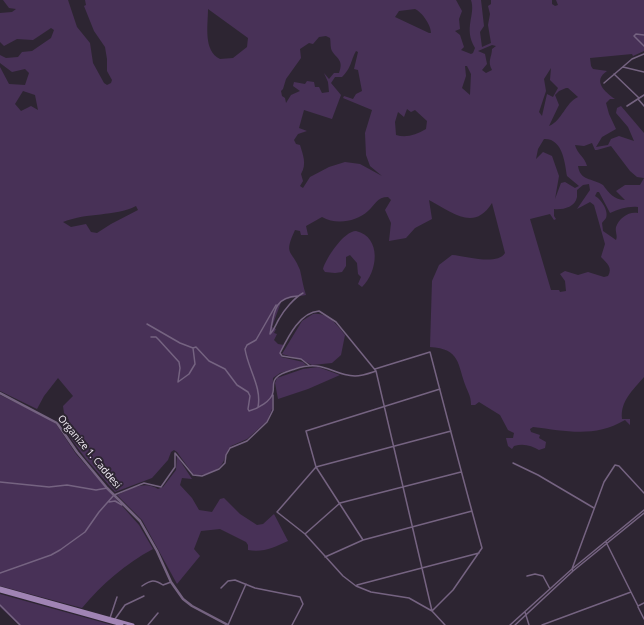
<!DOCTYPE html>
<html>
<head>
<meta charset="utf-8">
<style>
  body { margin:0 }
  canvas { display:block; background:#2d2532 }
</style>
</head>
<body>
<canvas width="644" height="625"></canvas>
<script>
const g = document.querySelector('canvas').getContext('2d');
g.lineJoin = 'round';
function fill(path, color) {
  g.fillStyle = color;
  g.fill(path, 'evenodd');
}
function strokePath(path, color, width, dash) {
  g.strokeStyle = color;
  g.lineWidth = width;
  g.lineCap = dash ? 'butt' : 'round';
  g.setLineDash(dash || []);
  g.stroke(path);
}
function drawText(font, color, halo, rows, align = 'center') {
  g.font = font + ' "Open Sans",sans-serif';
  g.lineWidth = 4;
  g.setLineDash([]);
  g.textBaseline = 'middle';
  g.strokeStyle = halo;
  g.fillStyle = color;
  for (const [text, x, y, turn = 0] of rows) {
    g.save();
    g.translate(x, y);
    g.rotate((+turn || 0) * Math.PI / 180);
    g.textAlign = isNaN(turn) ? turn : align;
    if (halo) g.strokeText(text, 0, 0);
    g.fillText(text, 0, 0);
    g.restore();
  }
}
const green = new Path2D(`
  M3,0H68L77,27L90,43L93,63L104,83L107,85L111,83L112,80L107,71V59L105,47L94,31L84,6L86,5L85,0H456L462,11L459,19L460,29L455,31L460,35L464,47L461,50L471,54L473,53L475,48C463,28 476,15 471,0H481L484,26L480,32L482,47L491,43L488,25L490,14L488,6L491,4V0H552V4L555,6L558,5L556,0H644V51L633,56L632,54L590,58L591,66L593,69L607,71C592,81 605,92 615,99H610L606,103L609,114L616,129L602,137L596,147L608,145L611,139L619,136L634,141L628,127L616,113L617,108L621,106L644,133V178L637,177L630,171L611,146L597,150H595L592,143L584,146L575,145C577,154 585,157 587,166H578C580,181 592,178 603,185C609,193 614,200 625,200L616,191L625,185H640L644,178V377C633,390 620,401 622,419H630V425L625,420C594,438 567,431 533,427L530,429L531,432L540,435L539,438L546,442L545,448L539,450C532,446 524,443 514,446L512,449L508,446L506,438H513L514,433L508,430L500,415L479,402L475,405H471C471,397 469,394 466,387C457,364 461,349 430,347L432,281L439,265L452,255C466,256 497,266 505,253L492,203C474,232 452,212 429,200L432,219L415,228L406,238L389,241L391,223L385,210L391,200L388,197C377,197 375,205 368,211C356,222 336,225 322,217L306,226L308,235H301L300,231L295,230C283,256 292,249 300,270C302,278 303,287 306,295C299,296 288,298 281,302L272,327L276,329L274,333L277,334L274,340L278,344L284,345L280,353L281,357L303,362L306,365L280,373L273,378L272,409L267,421L247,439L231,446C226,451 226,458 222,464C217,472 202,477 193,474L177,452L174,450L171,452L168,460L152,478L115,492L86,459L61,425L69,420L64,413L63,406L73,396L58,378L44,396L37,409L0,391V67L9,84L25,85L29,73L25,69L12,72L0,63V55L6,58L18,57L22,52L32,51L51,38L54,30L51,28L33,40L17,39L4,46L0,42V13L12,12L16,9L9,8ZM208,9L248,38L247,47L233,58L220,59C203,51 208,25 208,9ZM415,9C422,12 431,25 431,33H429L395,17L399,11ZM326,36L330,38C331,42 330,47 332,51C337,59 344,60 339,73H334L329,79L324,73L328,82L329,92L322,93L319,87H315L314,82L307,81L305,84L294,82L293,86L300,91L291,95L286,103L285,98L282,96L281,91L283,89L286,79L301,58L300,49L309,43L313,44L319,37ZM492,45L496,46L492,49C492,57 487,61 492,70L486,73L482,70L487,64L485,54L478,51ZM356,51L358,52L354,69L358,70L362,91L356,94L353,99L344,96L343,98L372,110L365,133L366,155L370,166L382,176L360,164L345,162L329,167L310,177L303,188L300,186L303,181L301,174C307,164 303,155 300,145L296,144L294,140L298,134L307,131L299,128L304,110L332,119L341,95L331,83L335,77H342C352,67 350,62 356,51ZM465,66H467L471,74L470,95L462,88L466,76ZM551,68L550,80L558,88L553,97L547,94L542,116L539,112L546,91L544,79ZM566,88H568L578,97C565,103 562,121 549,126L559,105L555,95L559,91ZM23,91L35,95L38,110L31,106L21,111L15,104ZM407,109L411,112L415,110L427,121L426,129C416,135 406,138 396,135L395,122L398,112L404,117ZM544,139C563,138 565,164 567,176L579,186L575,188L565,182L561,183L555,199L559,176L552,156L543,152L536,159L538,149ZM589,184L590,190L577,209L590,202L594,205L605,244L601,257C607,263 613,268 608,276L604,277L588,272L578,275L565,271L560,274L565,281L566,291L560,292L559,290H551L530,219L550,214L554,220L556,219L554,216V209C561,210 575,208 577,197C577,195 577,192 577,190L583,185ZM597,192H599L610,213C619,209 628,206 638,207V213C629,211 619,218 616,227C615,232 618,236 616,240L603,231L602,223C603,221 605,220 606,218C609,211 601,199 595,196ZM136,206L138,210L111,224L97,233L91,232L86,224L71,227L63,222C88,212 114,217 136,206Z
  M356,231C382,237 378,272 362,287L358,284L361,277L358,274L357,263L350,255L346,257V266L342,272L335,273L325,272L323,269C326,258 344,231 356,231Z
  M313,314C328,312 337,325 345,335L341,355L332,363L312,365L300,359L282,354L302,321Z
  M318,367L340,375L308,389L278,399L275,383L277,378L303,369Z
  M0,395L48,418L56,424L76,454L139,525L153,549C125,564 102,584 82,608L0,586Z
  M177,456L192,479L182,478L180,485L192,498L199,510L212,512L220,499L224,498L240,514L257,525L263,524L274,514L288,541C275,547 263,553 248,550V545L246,542L220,529L201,531L194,549L200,556L177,584L142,520L117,495C131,489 144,480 158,489L163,487L176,470Z
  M0,594L112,625H19L0,607Z`);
const minor = new Path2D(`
  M644,35L636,34L634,36L644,46
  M623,67L644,72
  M614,74L639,98
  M604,83L632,59L644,54
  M638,99L644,106
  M627,106L644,95
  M147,324L180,343L193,348
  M271,333C275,328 276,324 279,319C284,310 294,298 303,293
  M270,334C274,314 273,297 298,296
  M151,337H156L159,340L179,362L180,368L178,382L189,374L195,364L193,348L196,347L209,361L225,369L237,385L248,392L250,396L248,409L249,411C257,409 272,401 273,392C274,387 272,382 276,378C280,373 289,371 295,369C324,359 331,375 355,376C362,376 370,373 376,371
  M310,366L301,359L282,356L280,353C288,337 300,312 319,311L336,322L376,371L432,611L445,625
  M375,369L430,352C447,417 464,483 482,548L453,590L432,611L409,598L371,592L356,586L343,576L305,534L277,512L316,467L451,431
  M258,407C262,387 248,369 245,349L247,345L256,340L276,305
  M513,463L538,475L594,508
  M0,482L49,487L67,485L96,490L107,488
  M109,502L115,501L122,505
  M305,534L340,503L461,472
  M363,540L316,467L306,431L440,389
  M606,542L638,606L644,603
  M325,557L363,540L472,511
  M573,571L572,569L604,482L615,465L619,466L644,493
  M0,573L51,555L60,550L85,532L99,512L114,495L144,483L161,487L175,467V453L193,475L202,476L219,469L225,463L226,455L230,448L247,441L267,422L273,410V395
  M527,576L535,574L543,576L550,589
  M357,585L479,553
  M142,586C151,580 154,579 163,585L171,582
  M221,588L228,581L235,580L255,588L300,597L303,604L292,625
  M0,605L20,625
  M638,607L644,619
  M525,612L529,625
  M110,618L117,597
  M115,619L125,605L144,596
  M148,625L158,613
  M228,625L246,584
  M510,625L572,569L644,510
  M515,625L573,571L644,513
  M542,625L631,592`);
const tertiary = new Path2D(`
  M0,393L57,423L77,452L107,488L140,521L157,551L171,582L183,599L192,606L228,625`);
const secondary = new Path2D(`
  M0,588L133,625
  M0,591L122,625`);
const streetNames = [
  ["Organize 1. Caddesi",89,452,50]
];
fill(green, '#483157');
strokePath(minor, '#756381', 1.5);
strokePath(tertiary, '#756381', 2.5);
strokePath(secondary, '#a084b4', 3);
drawText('10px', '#f2ecf5', '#2d2532', streetNames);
</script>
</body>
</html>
